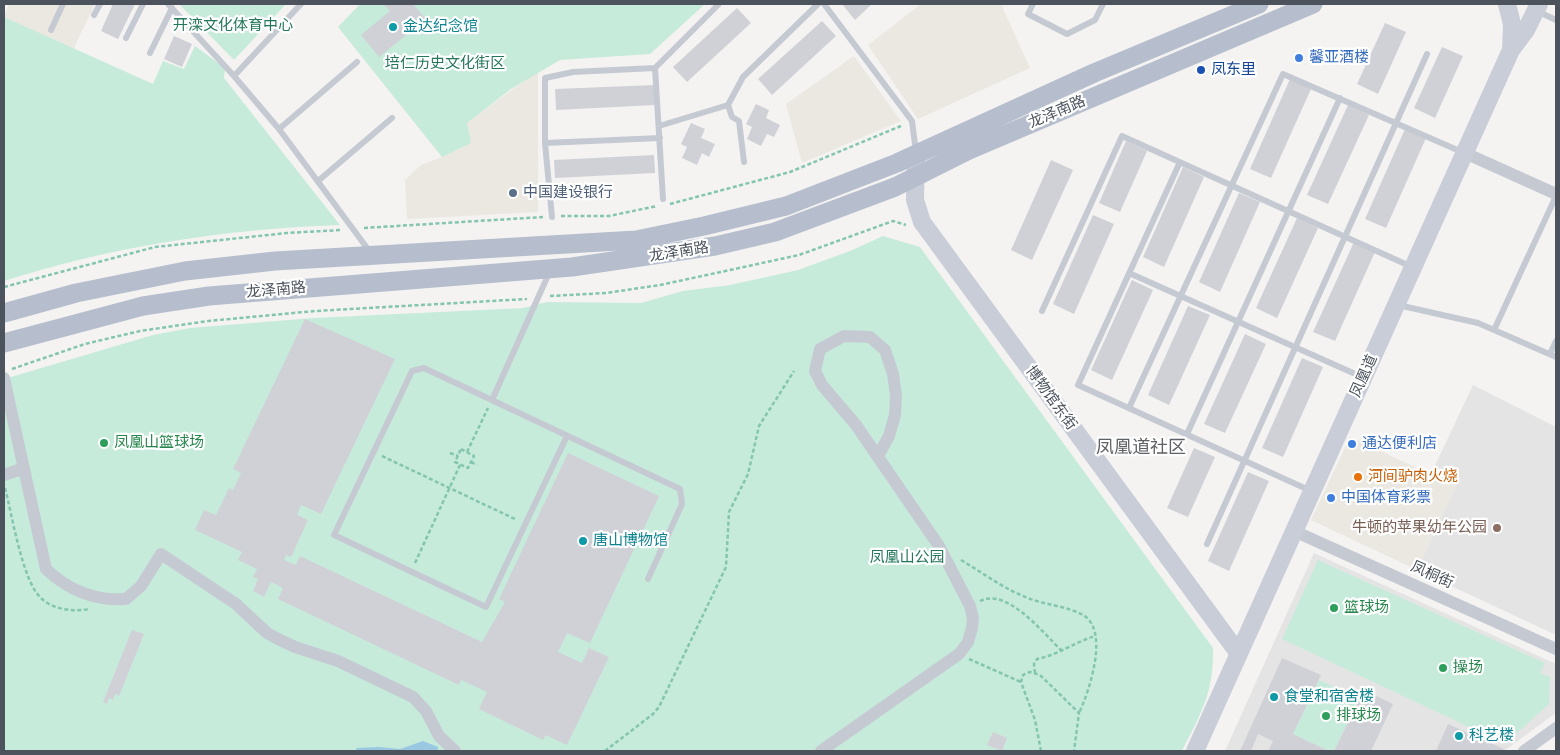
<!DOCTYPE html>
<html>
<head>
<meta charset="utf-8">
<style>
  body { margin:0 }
  #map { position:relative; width:1560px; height:755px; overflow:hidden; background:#f4f3f2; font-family:Montserrat,sans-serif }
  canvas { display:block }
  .frame { position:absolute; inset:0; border:5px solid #4c535d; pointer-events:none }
</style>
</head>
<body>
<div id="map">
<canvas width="1560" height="755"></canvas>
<div class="frame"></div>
</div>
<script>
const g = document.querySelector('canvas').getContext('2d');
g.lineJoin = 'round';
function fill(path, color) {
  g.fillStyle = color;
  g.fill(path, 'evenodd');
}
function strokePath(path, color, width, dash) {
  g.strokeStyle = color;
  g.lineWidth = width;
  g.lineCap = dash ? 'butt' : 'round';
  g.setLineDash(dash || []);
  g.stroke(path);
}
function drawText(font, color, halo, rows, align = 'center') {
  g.font = font + ' Montserrat,"Noto Sans SC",sans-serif';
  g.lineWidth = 4.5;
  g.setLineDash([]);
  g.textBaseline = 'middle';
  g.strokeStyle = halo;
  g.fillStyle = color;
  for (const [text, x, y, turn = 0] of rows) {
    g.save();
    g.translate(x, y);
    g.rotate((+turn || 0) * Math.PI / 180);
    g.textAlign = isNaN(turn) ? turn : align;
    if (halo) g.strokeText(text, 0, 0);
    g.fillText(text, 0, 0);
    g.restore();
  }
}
const commercial = new Path2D(`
  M9,4H95L73,50L4,17Z
  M921,4H1001L1030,68L918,119L868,45Z
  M854,56L901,121L802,163L786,104Z
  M538,71V212L407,219L405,180L421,165L442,157L466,123Z
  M1350,437L1456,486L1417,570L1311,520Z`);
const education = new Path2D(`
  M1473,385L1556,427V635L1417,570L1456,486L1431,474Z
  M1314,553L1556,664V713L1504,751H1225Z`);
const green = new Path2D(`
  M179,4H286L234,60Z
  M360,4H705L650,54L560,60L511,89L467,123L471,143L442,157L338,27Z
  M4,17L153,84L163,61L184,69L195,46L225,68L224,78L340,225C225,229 114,246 4,281Z
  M883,236L920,247L1213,648C1214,693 1201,713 1182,751H4V379L153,335L190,328L313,318L523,308L547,302L641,303L683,291L730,285L798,270L850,251Z
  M1318,560L1545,663L1540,673L1550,677L1549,704L1505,744L1282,639Z
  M1319,680L1359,698L1334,751H1329L1293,734Z`);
const water = new Path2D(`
  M423,741L438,747V751H357L356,748L379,747L400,749Z`);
const building = new Path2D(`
  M113,4H135L118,39L101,31Z
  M383,4H413L426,19L379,57L361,35L390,11Z
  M842,4H872L855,20Z
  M737,8L751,23L687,82L673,67Z
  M822,21L836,36L772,95L758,79Z
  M1385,23L1406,32L1378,94L1357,84Z
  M174,36L192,44L182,67L164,59Z
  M1442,47L1463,56L1435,118L1414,108Z
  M1290,79L1311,89L1271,178L1250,169Z
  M655,85V105L556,110L555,89Z
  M756,104L769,110L766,118L780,125L774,137L767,134L761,146L747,139L752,127L746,124Z
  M1348,105L1369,115L1328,204L1307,195Z
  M691,123L705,129L701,138L715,144L709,157L702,153L697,165L682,158L687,147L681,144Z
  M1405,129L1426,138L1386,228L1365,219Z
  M1126,141L1147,151L1120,212L1099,203Z
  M654,155L655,173L555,178L554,160Z
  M1051,160L1073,170L1032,260L1011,250Z
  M1183,167L1204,177L1164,267L1143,257Z
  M1239,193L1260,202L1220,292L1199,282Z
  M1093,215L1114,224L1074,314L1053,304Z
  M1297,218L1318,228L1277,318L1256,308Z
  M1354,242L1375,252L1335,341L1313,332Z
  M1132,280L1153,290L1112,380L1091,370Z
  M1188,306L1210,315L1169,405L1148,395Z
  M305,319L395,359L321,514L301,505L297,515L308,520L291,557L286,555L284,560L296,565L300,556L482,642L505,602L499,599L568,453L659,496L590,643L567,633L558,652L582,663L589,648L609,657L567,745L546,735L543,740L479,709L487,692L461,680L459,685L278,599L283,588L271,582L264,597L253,591L258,579L253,577L257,569L238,560L242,552L195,530L204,510L216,515L229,488L233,490L241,473L233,469Z
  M1245,334L1266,344L1225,433L1204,424Z
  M1302,358L1323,367L1283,457L1262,448Z
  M1194,448L1215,457L1188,517L1167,508Z
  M1248,472L1269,481L1229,571L1208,561Z
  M132,630L144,634L119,696L115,694L113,700L109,698L107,704L103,702Z
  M1282,658L1321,675L1293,734L1329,751H1268L1273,741L1258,734L1251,751H1240Z
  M1364,690L1393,704L1371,751H1334Z
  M1448,724L1504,749L1501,751H1436Z
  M993,732L1007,738L1002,751L987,745Z`);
const path = new Path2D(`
  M670,204L790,172L901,126
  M561,216H609L657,206
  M364,228L543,217
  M4,287L155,247L287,233L341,230
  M550,296L606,293L660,285L730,270L799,255L893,221L906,225
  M12,369L85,344L140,331L208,321L315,311L527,299
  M461,449L474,456L468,468L455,462Z
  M467,452L488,408
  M450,453L458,456
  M382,456L517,520
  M471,462L477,465
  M5,488C12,514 22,579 40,597C52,610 74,612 90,609
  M961,560C983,573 1004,589 1028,598C1045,605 1067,606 1083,615C1110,630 1089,692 1079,713
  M415,563L460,465
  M980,601C1007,587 1043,633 1061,650
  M969,659L1021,682
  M1035,673L1034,664L1037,659C1058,655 1075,642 1095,636
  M605,751L653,714L659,707L726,567L729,512L748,474L759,426L794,371
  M1041,751L1035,720L1021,682L1023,675L1030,672L1040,675L1079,713L1074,751`);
const lane = new Path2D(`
  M168,4L234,76
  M301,4L234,76L279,129L370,252
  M824,4L912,121L916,152
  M1033,4L1028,14L1067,34L1095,20L1103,4
  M1537,11L1556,20
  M94,15L100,4
  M51,30L63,4
  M126,38L143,4
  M150,53L172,8
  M655,68L663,199
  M728,105L732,117L739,121L744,162
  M659,126L728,105L743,77L818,4
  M279,129L357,62
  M545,143L660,138
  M1180,162L1078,385L1311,491
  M318,181L392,118
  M552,217L545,143V78L573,72L655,68L719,4
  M1129,273L1362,377
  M1398,305L1478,323L1556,357
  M1042,311L1122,136L1412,267
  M1494,330L1556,196
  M1550,354L1556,341
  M492,400L550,271
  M1129,408L1283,74L1462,152
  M1187,434L1340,98
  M567,436L486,607L334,535L412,371L424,368L680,489L682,504L648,579
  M1207,544L1427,54`);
const street = new Path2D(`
  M1465,153L1556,194
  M4,378L46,569C69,591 95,601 126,599L141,586L161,554L236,604L267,633L278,639L295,647L338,661L413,697L426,711L439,736L455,751
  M4,475L24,468
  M1294,531L1556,649
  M821,751L959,654L968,642L972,628L973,618L970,606L939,546L856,425L822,385L815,371L820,349L844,336L870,337L885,350L893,374L896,395L895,415L889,436L878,456
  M1524,751L1556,728`);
const secondary = new Path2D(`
  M1507,4L1512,24L1511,50
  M916,154L915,200L922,222L1239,654
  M1195,751L1511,50L1526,30L1539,4`);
const primary = new Path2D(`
  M4,313L76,293L185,271L275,261L636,240L704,226L786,206L897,163L1094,73L1259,4
  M4,343L143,306L209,296L572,267L715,246L775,232L895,187L969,150L1313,4`);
const markers = [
  [393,27,5,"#0f9aa8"],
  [1299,58,5,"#3f7fe0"],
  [1201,70,5,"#1a4fb4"],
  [513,193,5,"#5c6f8a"],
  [104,443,5,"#2e9e5b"],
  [1352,444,5,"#3f7fe0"],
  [1358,477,5,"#e8710a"],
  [1331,498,5,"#3f7fe0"],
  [1497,528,5,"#8d6e63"],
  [583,541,5,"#0f9aa8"],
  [1334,608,5,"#2e9e5b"],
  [1443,668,5,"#2e9e5b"],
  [1274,697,5,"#0f9aa8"],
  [1326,716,5,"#2e9e5b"],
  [1459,736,5,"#0f9aa8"]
];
const parkNames = [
  ["开滦文化体育中心",233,26],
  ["培仁历史文化街区",445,64],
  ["凤凰山公园",907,558]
];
const cultureNames = [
  ["金达纪念馆",403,27],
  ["唐山博物馆",593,541],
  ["食堂和宿舍楼",1284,697],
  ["科艺楼",1469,736]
];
const shopNames = [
  ["馨亚酒楼",1309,58],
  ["通达便利店",1362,444],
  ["中国体育彩票",1341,498]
];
const transitNames = [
  ["凤东里",1211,70]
];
const streetNames = [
  ["龙泽南路",1057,112,-23],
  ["龙泽南路",679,252,-9],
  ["龙泽南路",276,290,-5],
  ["凤凰道",1364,376,-66],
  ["博物馆东街",1051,398,54],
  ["凤桐街",1432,575,24]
];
const serviceNames = [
  ["中国建设银行",523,193]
];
const leisureNames = [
  ["凤凰山篮球场",114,443],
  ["篮球场",1344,608],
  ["操场",1453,668],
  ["排球场",1336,716]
];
const foodNames = [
  ["河间驴肉火烧",1368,477]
];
const educationNames = [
  ["牛顿的苹果幼年公园",1487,528]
];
const quarterNames = [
  ["凤凰道社区",1141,448]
];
fill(commercial, '#eae8e0');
fill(education, '#e5e4e4');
fill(green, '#c7ebdb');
fill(water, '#9ac8e2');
fill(building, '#d0d1d6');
strokePath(path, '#83c5af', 2.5, [4, 2.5]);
strokePath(lane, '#c5cad2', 6);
strokePath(street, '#c5cad2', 12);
strokePath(secondary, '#c8cdd8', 18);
strokePath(primary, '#b6becd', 19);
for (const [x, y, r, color] of markers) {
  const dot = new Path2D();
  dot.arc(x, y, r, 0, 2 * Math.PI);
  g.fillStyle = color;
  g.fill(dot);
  strokePath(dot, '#fff', 2);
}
drawText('15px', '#24775a', '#fff', parkNames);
drawText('15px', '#0d838f', '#fff', cultureNames, 'left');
drawText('15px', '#366cbe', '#fff', shopNames, 'left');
drawText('15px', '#164399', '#fff', transitNames, 'left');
drawText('15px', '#4c535d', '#fff', streetNames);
drawText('15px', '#4e5e75', '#fff', serviceNames, 'left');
drawText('15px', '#27864d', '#fff', leisureNames, 'left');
drawText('15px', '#c56008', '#fff', foodNames, 'left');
drawText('15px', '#785e54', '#fff', educationNames, 'right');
drawText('18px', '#5f6166', '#fff', quarterNames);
</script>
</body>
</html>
